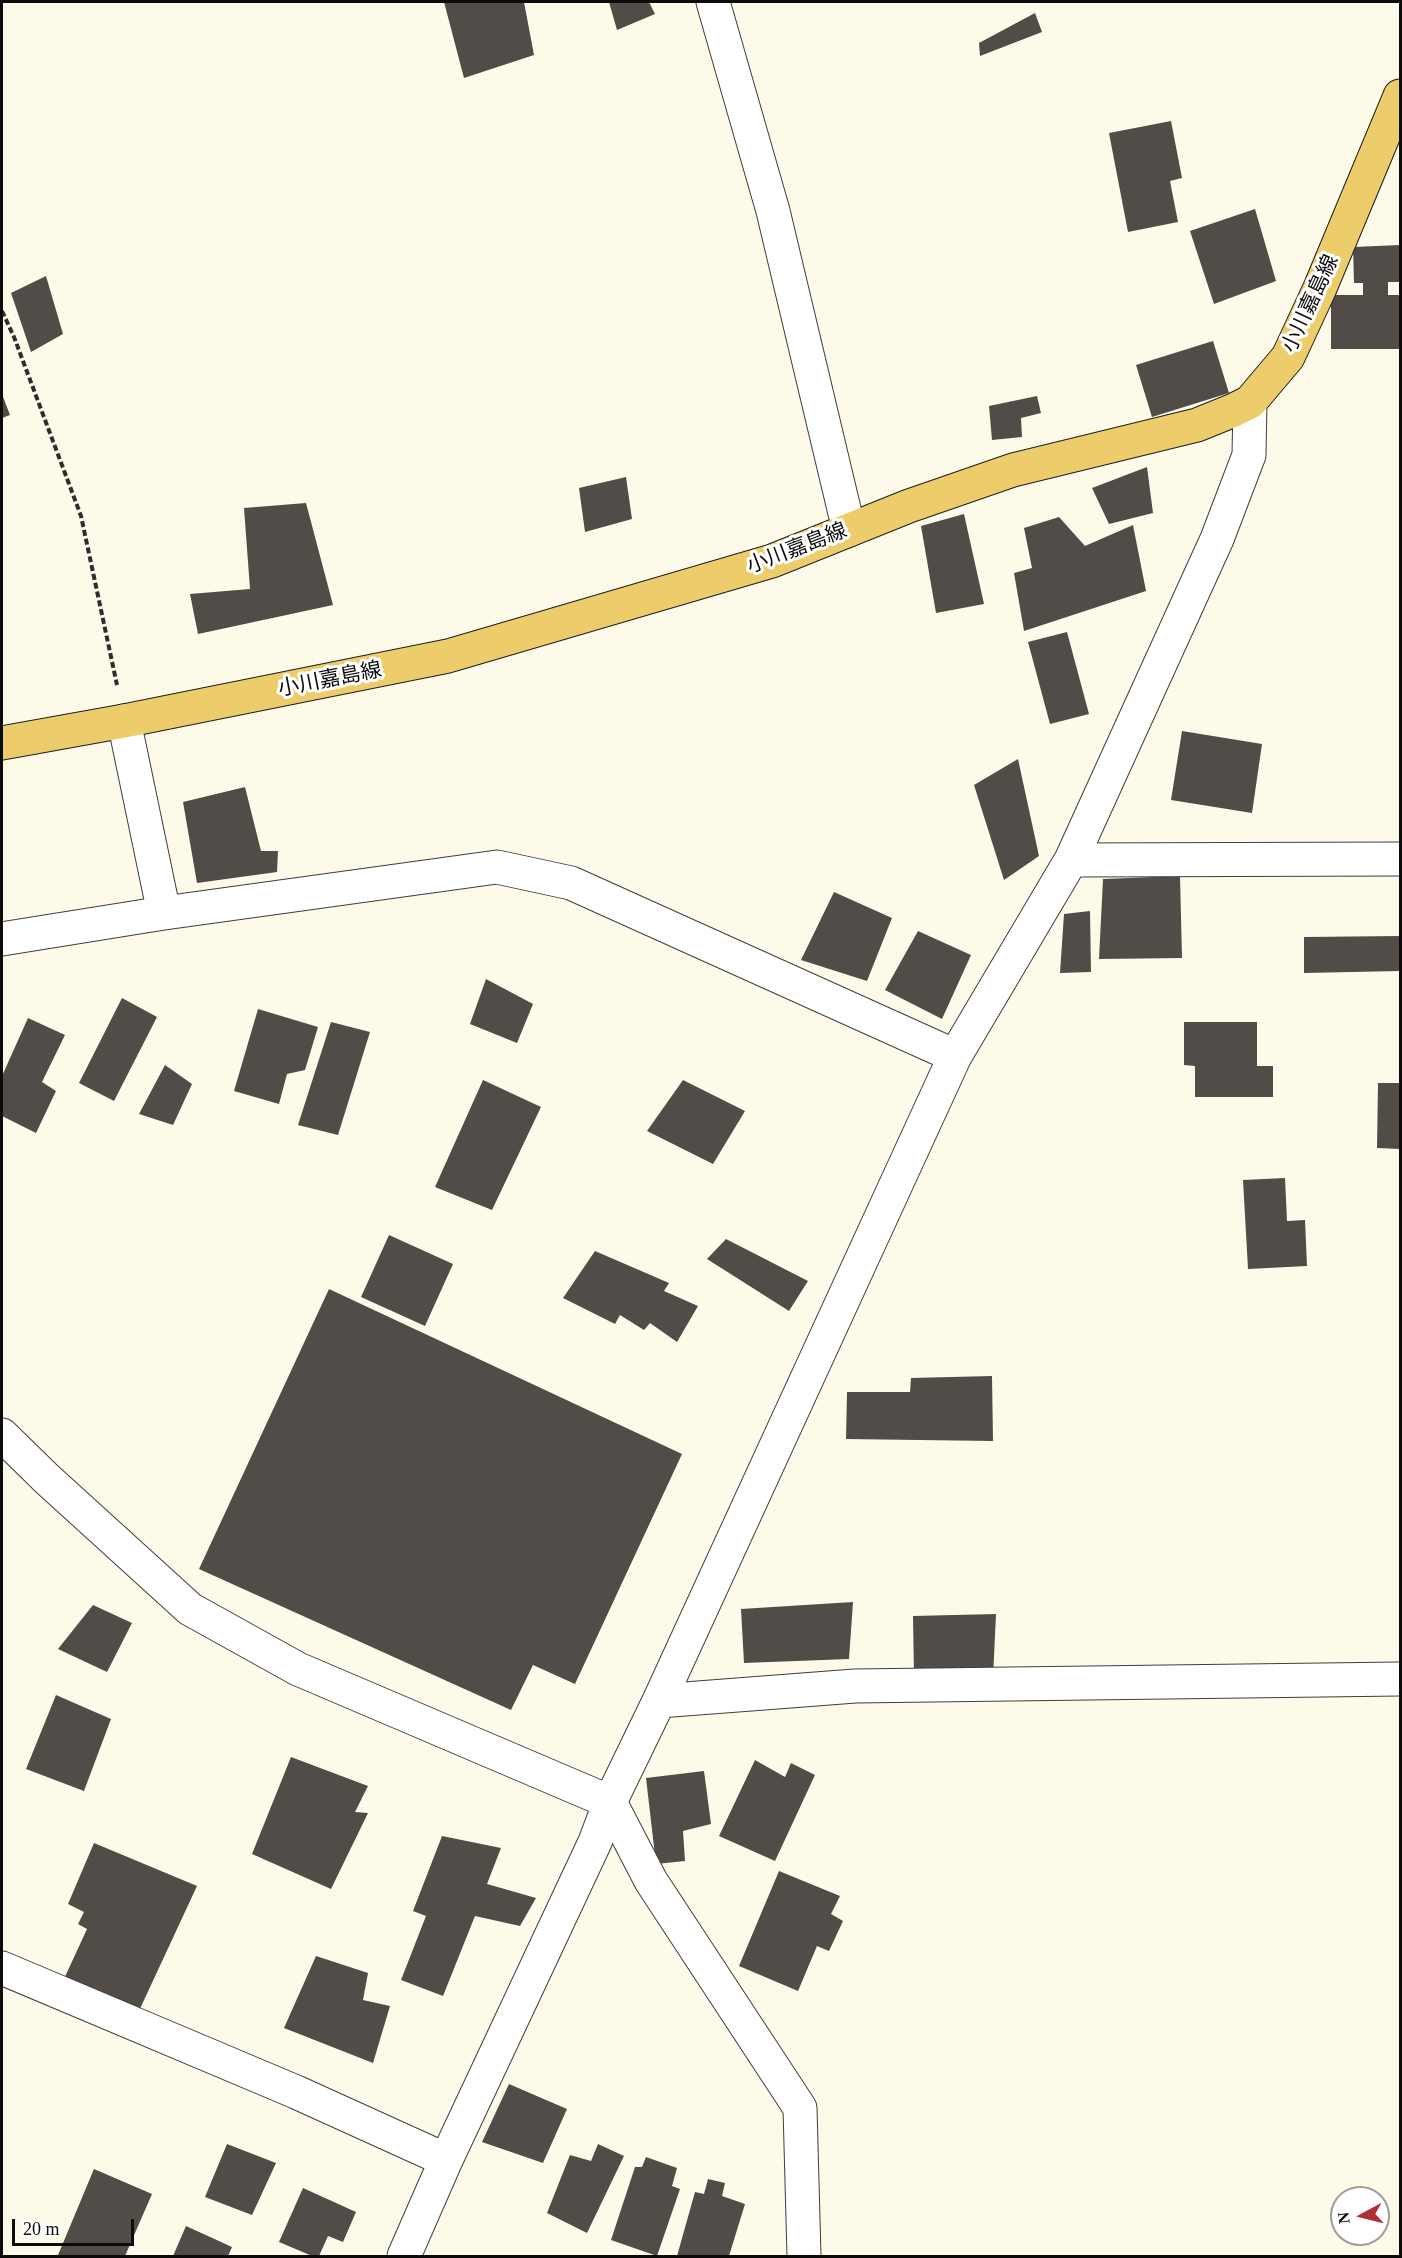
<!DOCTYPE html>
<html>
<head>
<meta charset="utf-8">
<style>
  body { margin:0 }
  #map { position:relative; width:1402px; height:2258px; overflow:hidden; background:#fdfaea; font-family:"Times New Roman",serif }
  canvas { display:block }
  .frame { position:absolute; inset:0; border:3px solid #0b0b0b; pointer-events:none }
  .north { position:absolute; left:1330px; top:2186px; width:60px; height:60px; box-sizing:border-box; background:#fff; border:2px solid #9d9d9d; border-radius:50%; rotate:263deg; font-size:16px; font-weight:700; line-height:24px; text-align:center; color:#0b0b0b }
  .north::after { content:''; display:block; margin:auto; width:21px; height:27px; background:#ae2f36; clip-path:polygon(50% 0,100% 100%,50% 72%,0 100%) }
  .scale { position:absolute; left:12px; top:2219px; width:122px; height:27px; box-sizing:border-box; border:3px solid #0b0b0b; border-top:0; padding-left:8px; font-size:18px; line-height:21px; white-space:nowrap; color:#0b0b0b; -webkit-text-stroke:4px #fff; paint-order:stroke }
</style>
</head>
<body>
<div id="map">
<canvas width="1402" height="2258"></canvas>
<div class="frame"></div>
<div class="north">N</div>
<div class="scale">20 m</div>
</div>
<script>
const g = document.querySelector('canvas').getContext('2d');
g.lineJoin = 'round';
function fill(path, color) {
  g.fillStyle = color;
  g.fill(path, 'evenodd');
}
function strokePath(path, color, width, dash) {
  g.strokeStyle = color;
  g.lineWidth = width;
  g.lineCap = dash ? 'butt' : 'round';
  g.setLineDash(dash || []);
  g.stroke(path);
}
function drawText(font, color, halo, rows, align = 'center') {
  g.font = font + ' "Times New Roman","Noto Sans JP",serif';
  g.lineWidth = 6;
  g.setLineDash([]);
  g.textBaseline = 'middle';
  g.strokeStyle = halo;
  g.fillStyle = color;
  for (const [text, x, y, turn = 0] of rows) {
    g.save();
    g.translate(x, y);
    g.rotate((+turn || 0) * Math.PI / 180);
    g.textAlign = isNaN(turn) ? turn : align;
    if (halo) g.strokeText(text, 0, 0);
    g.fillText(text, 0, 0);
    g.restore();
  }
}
const building = new Path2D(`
  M444,2H524L534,55L464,78Z
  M609,2H649L655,14L617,30Z
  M1035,13L1042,32L980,56L979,43Z
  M1171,121L1182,178L1170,181L1178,222L1128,232L1109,133Z
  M1255,209L1276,281L1214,304L1190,231Z
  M1400,245V282H1388V295H1400V349H1331V295H1363V283H1354L1353,247Z
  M46,276L63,334L31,352L11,293Z
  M1213,341L1229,393L1152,417L1136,365Z
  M2,394L10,415L2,418Z
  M1037,396L1041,413L1021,418L1022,437L992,440L989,406Z
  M1147,467L1153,513L1109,524L1092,488Z
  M626,477L632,519L585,532L579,488Z
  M306,503L333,605L198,634L190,594L250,589L244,508Z
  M964,514L984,604L936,613L921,526Z
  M1059,517L1085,546L1133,525L1146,591L1024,631L1014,573L1032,568L1024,528Z
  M1067,632L1089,714L1050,724L1028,642Z
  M1182,731L1262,744L1252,813L1171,800Z
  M1018,759L1039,856L1004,880L974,785Z
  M245,787L261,851H278L277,872L197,883L183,802Z
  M1180,876L1182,958L1099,959L1103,879Z
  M834,892L892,918L867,981L801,960Z
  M1090,911L1091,972L1060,973L1064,914Z
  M918,931L971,955L942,1019L885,990Z
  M1400,936V971L1304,973V937Z
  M486,979L533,1004L517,1043L470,1024Z
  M122,998L157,1017L114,1101L79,1083Z
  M258,1009L318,1027L305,1070L287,1074L279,1104L234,1091Z
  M28,1018L65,1035L42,1082L56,1091L36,1133L2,1116V1076Z
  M331,1022L370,1032L338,1135L298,1125Z
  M1184,1022H1257V1066H1273V1097H1195V1066L1184,1065Z
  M165,1065L192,1084L173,1125L139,1114Z
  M483,1080L541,1107L492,1210L435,1187Z
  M683,1080L745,1111L713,1164L647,1131Z
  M1378,1083H1400V1149L1377,1148Z
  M1285,1178L1287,1221L1305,1220L1307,1266L1248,1269L1243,1180Z
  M389,1235L453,1264L425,1326L361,1297Z
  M726,1239L808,1281L789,1311L707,1259Z
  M595,1251L669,1283L664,1291L698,1306L677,1342L650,1323L644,1330L620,1315L615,1324L563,1298Z
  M329,1289L682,1454L575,1684L533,1665L511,1710L199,1569Z
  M992,1376L993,1441L846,1439L847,1392H910L911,1378Z
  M853,1602L849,1659L744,1663L741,1609Z
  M93,1605L132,1623L107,1672L58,1649Z
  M996,1614L993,1678L914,1676L913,1616Z
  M56,1695L111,1719L84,1791L26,1769Z
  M291,1757L368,1786L355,1812L368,1813L331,1889L252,1854Z
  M755,1760L785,1777L791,1763L815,1775L775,1861L719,1836Z
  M704,1771L711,1824L683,1831L685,1861L656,1864L646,1778Z
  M442,1836L501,1848L487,1884L536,1898L520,1926L475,1916L443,1996L401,1980L426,1916L413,1911Z
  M94,1843L197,1886L138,2013L63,1981L87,1929L78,1924L84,1912L68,1904Z
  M779,1871L840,1896L831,1914L843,1921L829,1951L817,1946L798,1991L739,1966Z
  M316,1956L368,1973L363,2000L390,2006L373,2063L284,2028Z
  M509,2084L567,2109L543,2163L482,2142Z
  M227,2144L276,2163L252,2215L205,2197Z
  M598,2144L624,2156L587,2233L547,2213L570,2155L591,2161Z
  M646,2157L677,2168L672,2186L680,2189L657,2256L611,2240L635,2167H642Z
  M94,2169L152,2194L125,2256H62L58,2255Z
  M708,2179L725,2183L722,2196L745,2204L729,2256H677L695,2192L704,2194Z
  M303,2188L356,2212L343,2242L328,2236L319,2256H312L279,2242Z
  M186,2226L232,2247L228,2256H173Z`);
const path = new Path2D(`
  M2,311L14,337L81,516L117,685`);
const minor = new Path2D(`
  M713,2L773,211L849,530
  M124,721L164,913
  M1071,860L1400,859
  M2,939L164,913L497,867L571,883L955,1056
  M2,1435L47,1479L190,1609L298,1669L610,1802L651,1881L800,2108L804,2256
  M659,1701L855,1686L1400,1679
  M2,1968L296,2092L446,2160
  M404,2256L446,2160L595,1842L610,1802L659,1701L955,1056L1071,860L1217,539L1249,455L1250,402`);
const major = new Path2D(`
  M2,743L124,721L448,656L772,561L909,506L1013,470L1197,425L1234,410L1250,402L1288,357L1320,288L1400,96`);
const streetNames = [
  ["小川嘉島線",1311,304,-65],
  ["小川嘉島線",797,549,-21],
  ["小川嘉島線",330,680,-11]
];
fill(building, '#524c48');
strokePath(minor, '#3e3e3e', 35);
strokePath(major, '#1c1c1c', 35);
strokePath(path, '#2d2d2d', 4, [6, 3]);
strokePath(minor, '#fff', 33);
strokePath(major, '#edcd6b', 33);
drawText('21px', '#0b0b0b', '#fff', streetNames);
</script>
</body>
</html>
